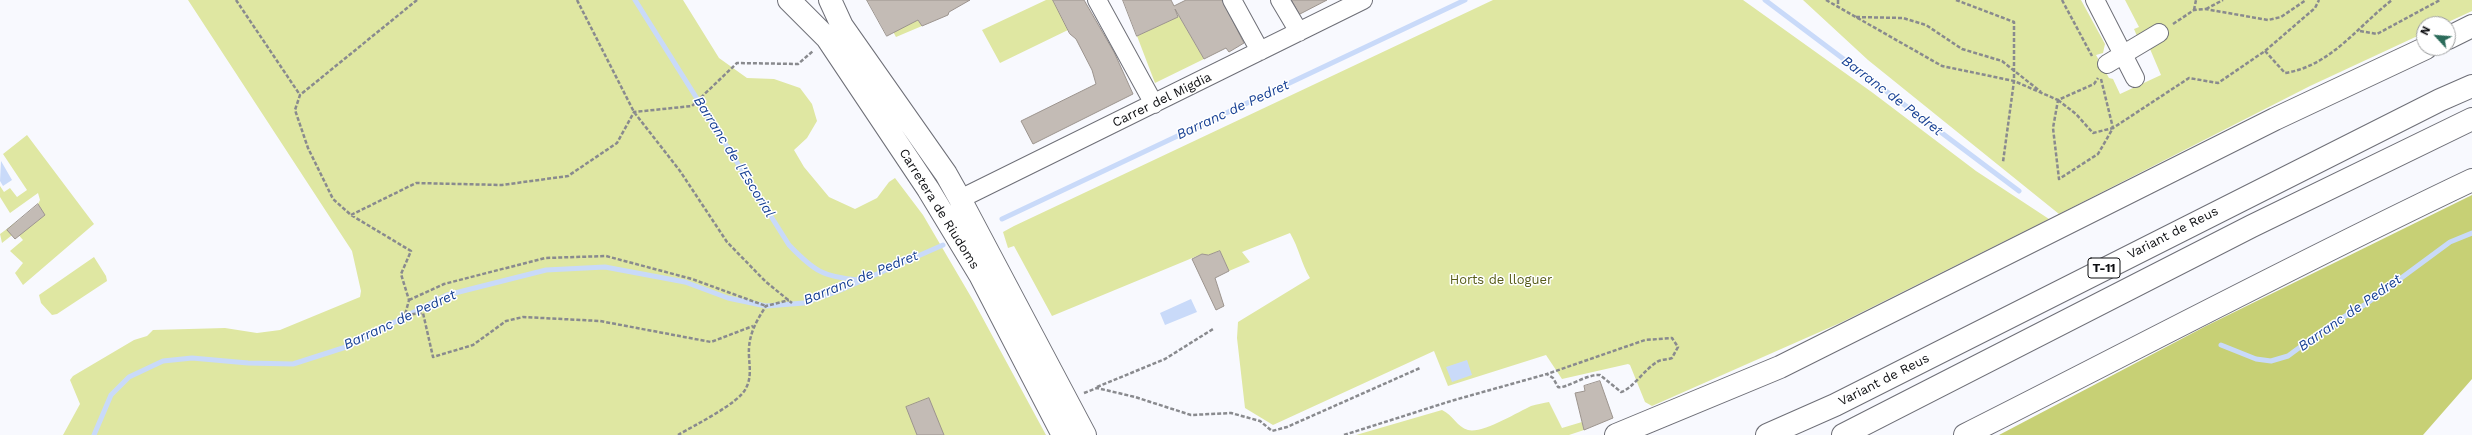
<!DOCTYPE html>
<html>
<head>
<meta charset="utf-8">
<style>
  body { margin:0 }
  #map { position:relative; width:2472px; height:435px; overflow:hidden; background:#f8f9fe; font-family:"Work Sans",sans-serif }
  canvas { display:block }
  .north { position:absolute; left:2416px; top:16px; width:40px; height:40px; box-sizing:border-box; background:#fff; border:1px solid #9e9fa0; border-radius:50%; rotate:296deg; font-size:11px; font-weight:700; line-height:16px; text-align:center; color:#0d0e11 }
  .north::after { content:''; display:block; margin:auto; width:14px; height:18px; background:#2b6b5a; clip-path:polygon(50% 0,100% 100%,50% 72%,0 100%) }
</style>
</head>
<body>
<div id="map">
<canvas width="2472" height="435"></canvas>
<div class="north">N</div>
</div>
<script>
const g = document.querySelector('canvas').getContext('2d');
g.lineJoin = 'round';
function fill(path, color) {
  g.fillStyle = color;
  g.fill(path, 'evenodd');
}
function strokePath(path, color, width, dash) {
  g.strokeStyle = color;
  g.lineWidth = width;
  g.lineCap = dash ? 'butt' : 'round';
  g.setLineDash(dash || []);
  g.stroke(path);
}
function drawText(font, color, halo, rows, align = 'center') {
  g.font = font + ' "Work Sans",sans-serif';
  g.lineWidth = 3;
  g.setLineDash([]);
  g.textBaseline = 'middle';
  g.strokeStyle = halo;
  g.fillStyle = color;
  for (const [text, x, y, turn = 0] of rows) {
    g.save();
    g.translate(x, y);
    g.rotate((+turn || 0) * Math.PI / 180);
    g.textAlign = isNaN(turn) ? turn : align;
    if (halo) g.strokeText(text, 0, 0);
    g.fillText(text, 0, 0);
    g.restore();
  }
}
const green = new Path2D(`
  M188,0H683L719,58L747,78L774,79L800,88L812,104L817,121L807,138L794,150L804,167L829,197L855,209L877,198L889,182L895,178L923,215L974,302L1046,435H63L80,404L70,380L73,376L134,340L147,336L153,330L225,328L257,333L280,330L360,297L361,291L352,251Z
  M1046,0H1053L1068,30L1000,63L982,30Z
  M1493,0H1743L1873,93L1976,171L2049,219L1840,323L1652,406L1645,402L1630,365L1628,364L1562,379L1546,355L1448,386L1434,351L1273,425L1245,408L1237,338L1238,322L1310,278C1301,263 1299,248 1290,233L1242,252L1250,262L1229,271L1220,251L1208,255L1202,254L1052,316L1014,246L1008,248L1003,232L1014,226Z
  M1803,0H2081L2105,44L2103,53L2096,55L2109,78L2113,79L2120,94L2161,75L2150,49L2137,36L2134,29L2139,27L2125,0H2472V11L2444,24H2424V33L2310,86L2059,214L1868,60Z
  M1179,16L1204,59L1155,83L1137,36Z
  M918,20L922,26L896,37L891,28Z
  M27,135L94,224L23,285L15,273L23,263L10,251L23,240L16,232L2,243L0,234L15,223L23,232L45,215L38,204L40,200L38,193L10,213L0,197V186L4,192L10,188L17,197L27,190L3,154Z
  M94,257L106,276L107,281L57,314L52,315L41,303L39,295Z
  M1549,402L1562,428L1582,422L1584,430L1569,435H1356L1442,410C1453,415 1457,427 1468,430C1482,434 1518,412 1531,406C1537,404 1544,403 1549,402Z`);
const forest = new Path2D(`
  M2472,195V379L2423,435H1999L2206,326Z`);
const water = new Path2D(`
  M1,161L12,180L3,186L0,181Z
  M1191,299L1197,312L1165,325L1160,313Z
  M1467,360L1472,375L1452,382L1446,367Z`);
const stream = new Path2D(`
  M635,0L789,245C814,271 823,277 859,280
  M1765,0L2019,191
  M1002,219L1465,0
  M2221,345L2256,359L2271,361L2288,356L2330,325L2366,304L2450,242L2472,233
  M94,435L111,395L129,377L163,361L192,358L248,363L293,364L346,347L447,295L546,270L605,267L685,282L728,298L766,306L804,303L836,292L943,245`);
const building = new Path2D(`
  M867,0H970L949,12L948,15L922,26L918,20L887,36Z
  M1053,0H1084L1114,52L1133,94L1033,144L1021,121L1096,84L1092,70L1076,39L1070,34Z
  M1123,0H1171L1174,6L1186,0H1222L1244,43L1229,52L1226,48L1204,59L1175,9L1178,17L1137,36Z
  M1292,0H1327L1300,14Z
  M38,204L45,215L15,239L7,230Z
  M1220,251L1229,271L1215,278L1224,306L1216,310L1192,259L1202,254L1208,255Z
  M1600,381L1613,418L1584,430L1575,393L1585,391L1584,386Z
  M929,398L944,435H917L906,407Z`);
const path = new Path2D(`
  M236,0L300,95
  M417,0L300,95L295,110L308,148L333,199L351,215L411,251L401,274L409,300L405,315L423,313L433,357L473,345L506,321L523,317L600,321L711,342L753,326
  M577,0L634,112L680,171L727,242L766,282L792,303
  M1826,0L1942,66L2014,81L2058,100L2094,84L2098,78
  M1838,0V8
  M1956,0L2014,22V81L2003,162
  M2062,0L2092,56
  M2206,9L2223,0
  M2194,10L2196,0
  M1856,17L1903,18L1926,25L1962,49L2002,61L2041,92
  M2173,24L2194,10L2205,9L2268,20L2281,17L2306,0
  M2360,31L2377,34L2440,0
  M2265,51L2285,73C2331,66 2358,26 2392,0
  M2101,79L2113,128L2189,78L2218,83L2265,51L2315,8L2319,0
  M2058,100L2076,114L2093,133L2113,128L2098,154L2059,179L2053,128Z
  M351,215L416,183L502,185L568,176L617,143L634,112L692,106L737,63L798,64L813,51
  M409,300L444,284L545,258L606,256L692,279L766,306
  M1097,387L1165,359L1213,329
  M1084,393L1097,388L1135,397L1191,415L1231,413L1260,421L1272,431L1287,427L1420,368
  M678,435C693,426 740,403 746,388C753,375 748,361 749,348C750,332 757,320 766,306L789,300
  M1344,435L1451,401L1547,374L1553,378L1558,387C1566,389 1586,374 1600,375L1621,392C1632,389 1645,369 1657,362C1661,359 1667,360 1672,358L1678,347L1672,338L1645,340L1547,374`);
const street = new Path2D(`
  M1097,0L1154,104
  M1232,0L1260,51
  M1280,0L1299,32
  M2095,0L2135,78
  M2107,64L2159,33
  M960,199L1363,0`);
const secondary = new Path2D(`
  M789,0L827,38L928,189L980,275L1063,435
  M830,0L842,26L946,174L960,199L1085,435
  M2448,38L2472,26
  M1616,435L1780,367L2275,119L2426,48
  M1965,435C2134,350 2301,261 2472,180`);
const highway = new Path2D(`
  M1767,435L1835,405L2440,100L2472,86
  M1843,435L2252,226L2472,119`);
const shields = [
  [2104,268,32]
];
const shieldNames = [
  ["T-11",2104,268]
];
const streetNames = [
  ["Carrer del Migdia",1162,100,-26],
  ["Carretera de Riudoms",939,209,58],
  ["Variant de Reus",2173,233,-27],
  ["Variant de Reus",1884,380,-27]
];
const parkNames = [
  ["Horts de lloguer",1501,280]
];
const waterNames = [
  ["Barranc de Pedret",1892,96,37],
  ["Barranc de Pedret",1233,110,-25],
  ["Barranc de l'Escorial",734,157,58],
  ["Barranc de Pedret",861,278,-22],
  ["Barranc de Pedret",2350,313,-35],
  ["Barranc de Pedret",400,320,-25]
];
fill(green, '#dfe7a2');
fill(forest, '#c7d075');
fill(water, '#c9daf9');
strokePath(stream, '#c9daf9', 5);
fill(building, '#c3bbb5');
strokePath(building, '#9c948e', 1);
strokePath(street, '#6e6f77', 20);
strokePath(secondary, '#6e6f77', 24);
strokePath(highway, '#6e6f77', 24);
strokePath(path, '#898a8e', 2.5, [4, 2]);
strokePath(street, '#fff', 18);
strokePath(secondary, '#fff', 22);
strokePath(highway, '#fff', 22);
for (const [x, y, w] of shields) {
  const box = new Path2D();
  box.roundRect(x - w / 2, y - 10, w, 20, 3);
  g.fillStyle = '#fff';
  g.fill(box);
  strokePath(box, '#0d0e11', 1);
}
drawText('bold 12px', '#0d0e11', null, shieldNames);
drawText('13px', '#0d0e11', '#fff', streetNames);
drawText('13px', '#575c19', '#fff', parkNames);
drawText('italic 14px', '#174094', '#fff', waterNames);
</script>
</body>
</html>
